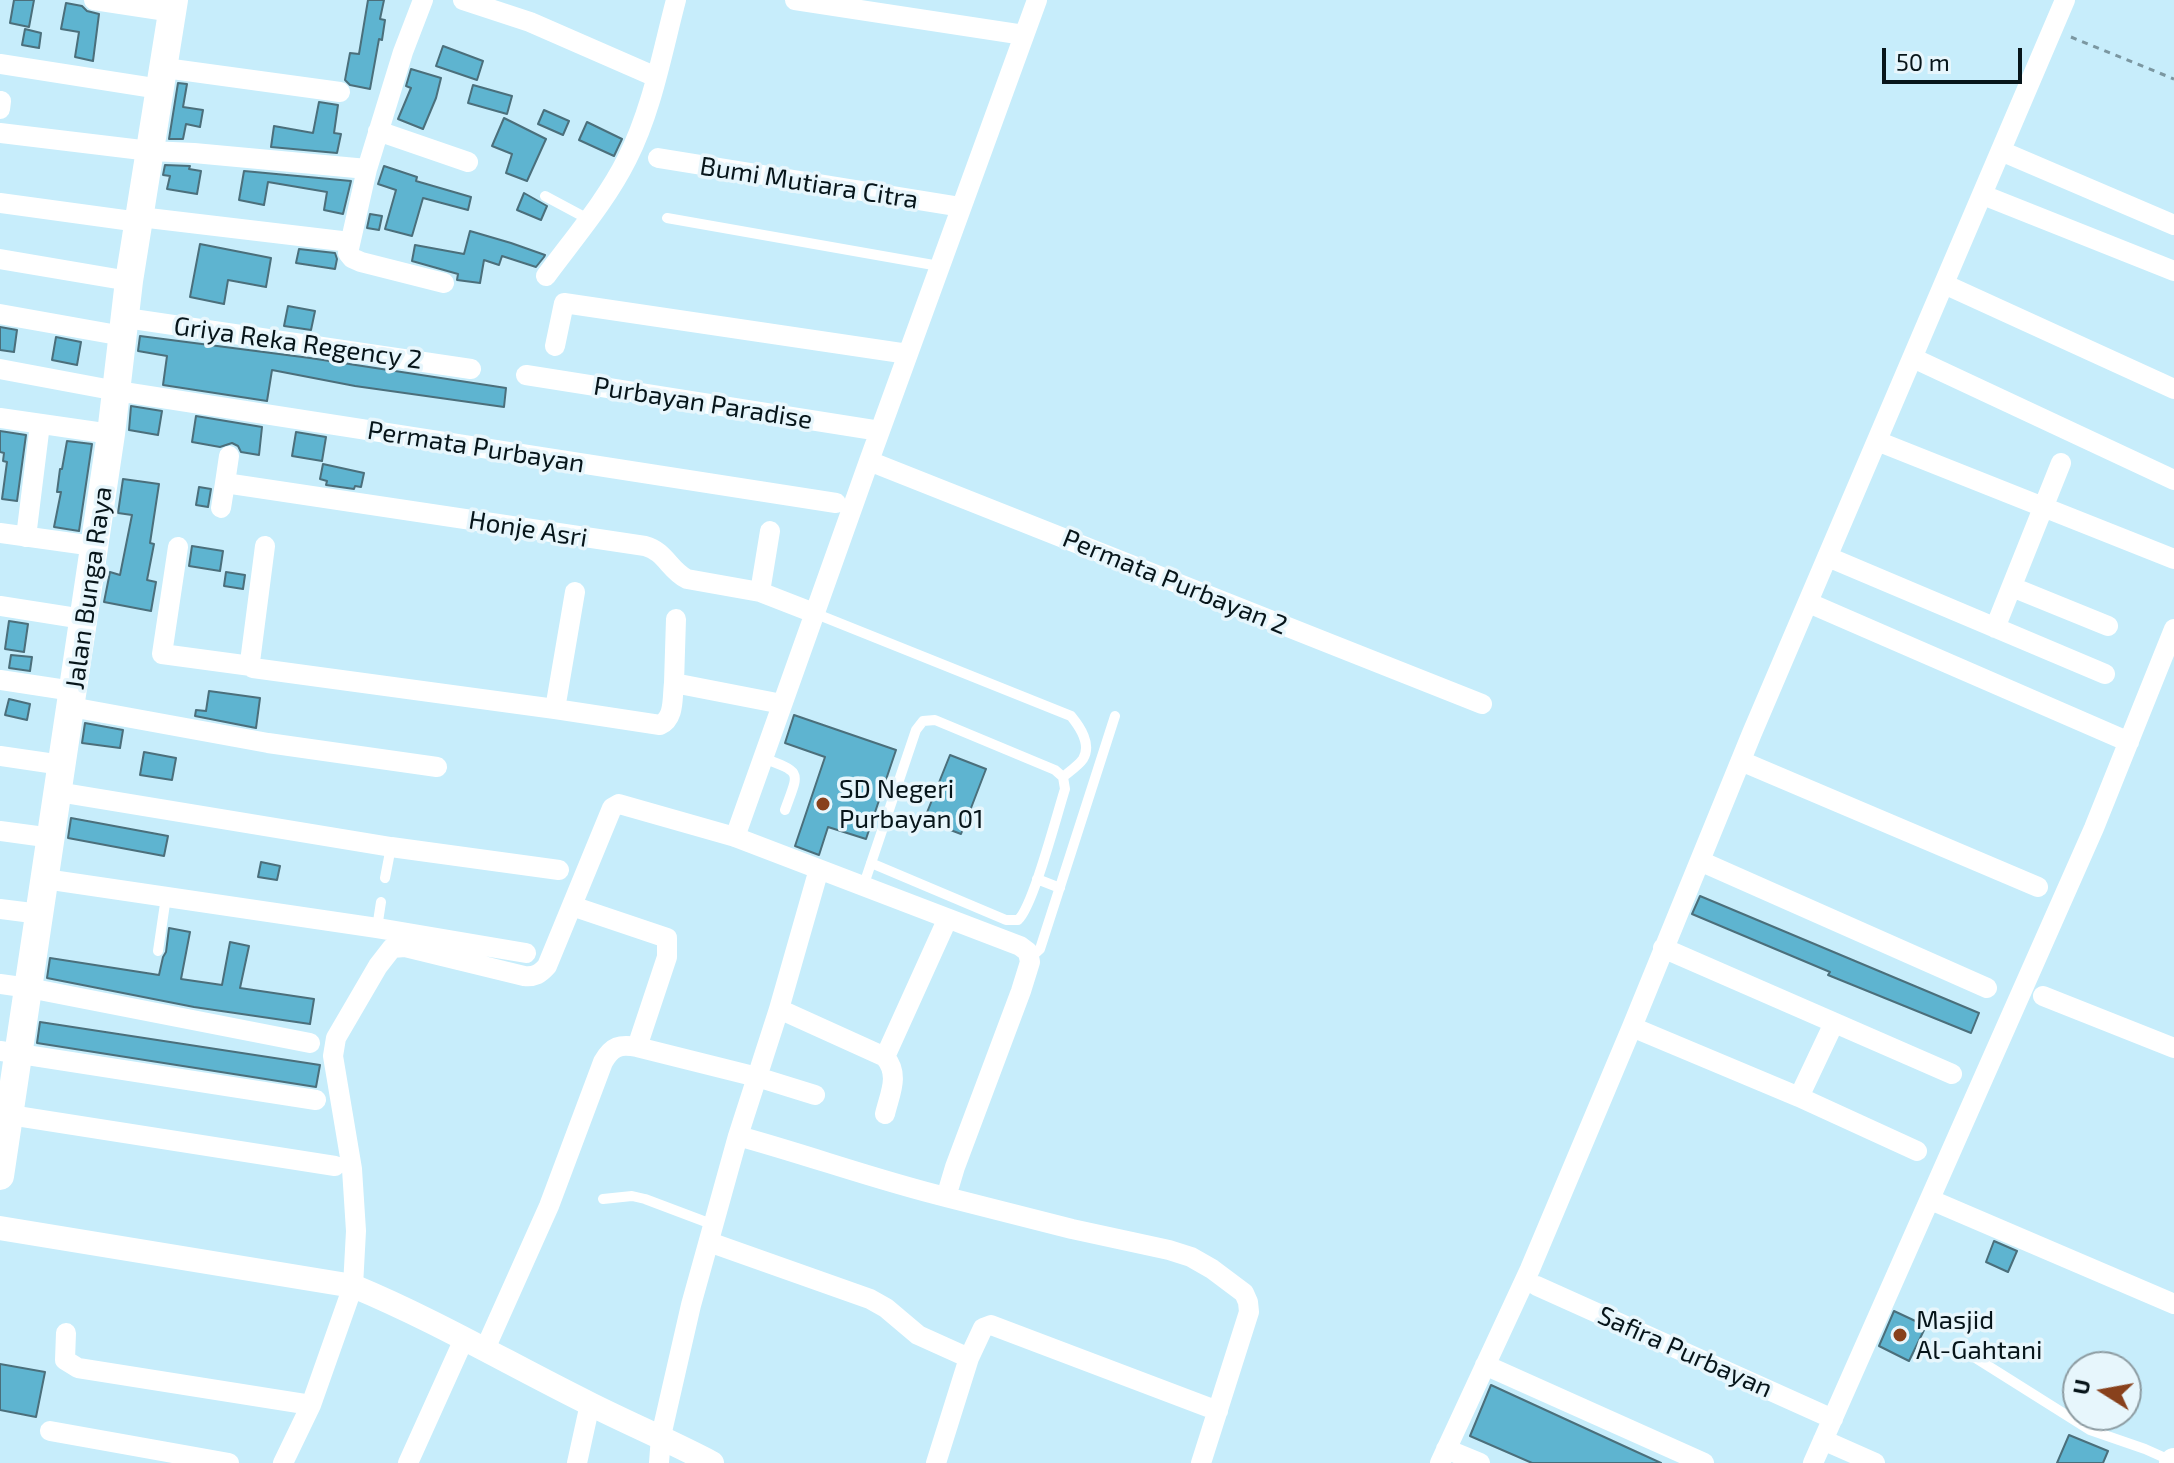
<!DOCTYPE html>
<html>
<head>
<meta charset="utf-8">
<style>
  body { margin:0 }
  #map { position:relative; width:2174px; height:1463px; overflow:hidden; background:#c7edfb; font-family:"Exo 2",sans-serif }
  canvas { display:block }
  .north { position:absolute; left:2062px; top:1351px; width:80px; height:80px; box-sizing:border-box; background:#e7f6fc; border:2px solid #8d9ca2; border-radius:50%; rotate:281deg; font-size:22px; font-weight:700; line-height:32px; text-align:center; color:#07151a }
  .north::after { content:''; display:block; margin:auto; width:28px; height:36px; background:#88411c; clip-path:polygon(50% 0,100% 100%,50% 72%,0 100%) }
  .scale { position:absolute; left:1882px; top:48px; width:140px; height:36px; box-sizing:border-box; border:4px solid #07151a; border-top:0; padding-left:10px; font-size:24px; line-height:28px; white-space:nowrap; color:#07151a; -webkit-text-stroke:6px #e7f6fc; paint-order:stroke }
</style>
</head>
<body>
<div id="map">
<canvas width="2174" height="1463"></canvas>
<div class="north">U</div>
<div class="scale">50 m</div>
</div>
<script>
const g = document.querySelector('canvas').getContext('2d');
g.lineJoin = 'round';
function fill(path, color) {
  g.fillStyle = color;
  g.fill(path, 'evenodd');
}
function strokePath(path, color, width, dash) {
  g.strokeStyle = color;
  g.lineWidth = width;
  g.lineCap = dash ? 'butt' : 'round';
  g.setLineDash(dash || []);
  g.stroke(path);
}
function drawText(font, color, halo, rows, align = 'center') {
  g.font = font + ' "Exo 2",sans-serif';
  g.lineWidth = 7;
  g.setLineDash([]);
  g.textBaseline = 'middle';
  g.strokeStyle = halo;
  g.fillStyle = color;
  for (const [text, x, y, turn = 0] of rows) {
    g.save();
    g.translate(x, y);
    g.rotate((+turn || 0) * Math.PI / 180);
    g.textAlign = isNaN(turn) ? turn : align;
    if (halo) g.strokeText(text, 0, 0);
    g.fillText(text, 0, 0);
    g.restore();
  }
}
const building = new Path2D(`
  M14,0H34L29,27L10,23Z
  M368,0H384L380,19L385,20L382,40L379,39L370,89L350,85L345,80L350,53L359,54Z
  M66,3L82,6L87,11L99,14L93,61L75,57L79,32L61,29Z
  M25,29L41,33L39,48L22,45Z
  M443,46L483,61L477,80L436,66Z
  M411,69L441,78L436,98L423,129L398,119L411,88L406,86Z
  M178,83L187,84L183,107L203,110L200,127L186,124L183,139H169Z
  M473,85L512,96L507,114L468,103Z
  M319,102L338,105L334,133L341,134L337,153L271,147L274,126L313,133Z
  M544,110L569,121L563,135L538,124Z
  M504,118L546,139L527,181L506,173L512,154L492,146Z
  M587,122L622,139L614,156L579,140Z
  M165,165L190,166L189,169L201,171L197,194L167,189L170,176L163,175Z
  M384,166L417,177L416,181L471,197L468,210L423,198L412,236L385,229L396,190L378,184Z
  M244,171L351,181L343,214L324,210L327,192L268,182L264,205L239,200Z
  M524,193L547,206L541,220L517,210Z
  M370,214L382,216L379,230L367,228Z
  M470,231L511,243L545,255L544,257L536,267L502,256L499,265L484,260L480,283L457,280L458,274L412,261L415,245L464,254Z
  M200,244L271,258L266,287L228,280L224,304L190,297Z
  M299,249L335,253L337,259L335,269L296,263Z
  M288,306L315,311L311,330L284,326Z
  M0,327L17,330L14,352L0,350Z
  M140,336L310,358L506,388L504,407L355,386L272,370L267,401L163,385L167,356L138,351Z
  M56,337L81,342L77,365L52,360Z
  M131,406L162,411L158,435L129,430Z
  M196,416L262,427L259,455L241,452L238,446L232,443L220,447L192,442Z
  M0,431L26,435L17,501L2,499L7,462L3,461L4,453L0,452Z
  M296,432L326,437L322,461L292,456Z
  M67,441L92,444L79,531L54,527L61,492H57L60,469H62Z
  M323,464L364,473L361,487L355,486L354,489L326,485L327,481L320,479Z
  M123,479L159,484L150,543L154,544L147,580L156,582L151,611L104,602L110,572L120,575L132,515L118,513Z
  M199,487L211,489L208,507L196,505Z
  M192,546L223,551L220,571L189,566Z
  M226,572L245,575L243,589L224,586Z
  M9,621L28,624L24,652L5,649Z
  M11,655L32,657L30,671L9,668Z
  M209,691L260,698L256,728L195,716L196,710L206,711Z
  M9,699L30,704L27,720L5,715Z
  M794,715L896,750L866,839L828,827L819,855L795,846L825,757L785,743Z
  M85,723L123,730L120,748L82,743Z
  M144,752L176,758L172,780L140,775Z
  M950,755L986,769L961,834L924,820Z
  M71,818L168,836L164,856L68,838Z
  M261,862L280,866L277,880L258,877Z
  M1700,896L1979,1013L1971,1033L1828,975L1830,972L1692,914Z
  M169,928L190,932L181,979L222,985L230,942L249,946L240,988L314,999L310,1024L194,1007L47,978L50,958L159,975L163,957L166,952Z
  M40,1022L320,1065L316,1087L37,1043Z
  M1994,1241L2017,1251L2008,1272L1986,1262Z
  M1894,1311L1926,1326L1909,1361L1879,1346Z
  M0,1364L45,1372L36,1417L0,1410Z
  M1491,1385L1626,1447L1661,1463H1532L1470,1436Z
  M2069,1435L2108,1451L2103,1463H2057Z`);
const path = new Path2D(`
  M2071,37L2174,79`);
const service = new Path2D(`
  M545,196L588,219
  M667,218L939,266
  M814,613L1071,716C1080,727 1092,744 1083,759C1079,765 1069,772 1063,777
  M763,758C803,773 799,771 785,810
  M385,878L391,847
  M1037,879L1060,888
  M863,887L916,730L923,721L935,720L1055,770L1063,777L1065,789C1057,814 1033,907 1018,920H1006L871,863
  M377,928L381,902
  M158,951L166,897
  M1030,958L1040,949L1115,716
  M603,1199L632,1196L645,1199L714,1225
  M1974,1357L2090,1430L2145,1449L2172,1461`);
const minor = new Path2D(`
  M94,0L173,12
  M423,0L403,52L367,169L348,253L352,258L361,262L444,283
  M463,0L530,22L656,77
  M795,0L1024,35
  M0,64L160,89
  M165,68L340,92
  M0,109L1,101
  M378,131L468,162
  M0,133L150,151L194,153L367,169
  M2001,151L2174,225
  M658,158L961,207
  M1983,195L2174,271
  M0,203L139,222
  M140,217L350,242
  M0,259L129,281
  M546,276C574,238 606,201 627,159C652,110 662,53 676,0
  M1944,284L2174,389
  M0,314L123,336
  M126,318L471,369
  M555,346L564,303L908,354
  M1913,358L2174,480
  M0,369L117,391L836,503
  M526,375L880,431
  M0,418L111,434
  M1877,441L2174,559
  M229,456L225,483L645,546C665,551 670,571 687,579L760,592L814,613
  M869,461L1482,704
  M221,508L225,483
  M0,533L94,546
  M26,537L40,424
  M265,546L250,662L253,668L555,709L660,725C675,718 672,698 674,683L782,704
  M178,547L162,654L251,666
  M1828,557L2105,674
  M2012,587L2108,626
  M760,592L770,531
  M1809,603L2129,742
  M0,606L83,619
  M1995,628L2061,463
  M0,680L73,691
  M674,683L676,619
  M71,707L268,743L437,767
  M555,709L575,592
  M0,756L62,765
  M1741,761L2038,887
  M58,792L391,847L559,870
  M0,831L52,838
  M735,837L869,461L1037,0
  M1700,861L1987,988
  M45,879L377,928L526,953
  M572,906L667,938V957L637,1047
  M0,909L40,914
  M1663,948L1952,1074
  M0,984L29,988L310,1043
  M2043,996L2174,1048
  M779,1009L885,1057
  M1632,1027L1799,1097L1917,1151
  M0,1051L316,1100
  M1799,1097L1834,1023
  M885,1114C890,1093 900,1075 885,1057L947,920
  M10,1115L335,1166
  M738,1136C808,1155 876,1180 946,1197
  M1938,1203L2174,1304
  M709,1242L870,1299L886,1308L918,1335L969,1358
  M1537,1286L1833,1419
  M66,1333L65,1360L78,1368L311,1405
  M485,1349L549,1206L603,1062C612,1046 620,1044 637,1047L757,1077L815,1095
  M1485,1365L1704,1463
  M50,1431L229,1463
  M1823,1440L1875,1463
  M1446,1449L1480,1463
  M283,1463L311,1405L353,1286L356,1231L352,1169L333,1056L336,1038L378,966L392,948L405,947L524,976C535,977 540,974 547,966L612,808L619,804L735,837L1020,946L1028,952L1030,962L1021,991L955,1167L946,1197L1072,1229L1169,1250L1191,1257L1212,1269L1244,1293L1248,1302L1249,1312L1201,1463
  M408,1463L464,1339
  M577,1463L590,1404
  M659,1463L661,1436L691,1305L738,1136L779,1009L819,869
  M936,1463L969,1358L983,1328L991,1325L1218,1411
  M1440,1463L1530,1269L1632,1027L1752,733L2065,0
  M1813,1463L2094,828L2174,629`);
const tertiary = new Path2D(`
  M0,1228L353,1286C435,1320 511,1365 590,1404C630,1424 672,1442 712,1463`);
const secondary = new Path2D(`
  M0,1176L111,434L129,281L174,0
  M2173,1463L2174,1462`);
const markers = [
  [823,804,8,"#88411c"],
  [1900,1335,8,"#88411c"]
];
const streetNames = [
  ["Bumi Mutiara Citra",809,183,9],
  ["Griya Reka Regency 2",298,343,8],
  ["Purbayan Paradise",703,403,9],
  ["Permata Purbayan",476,447,9],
  ["Honje Asri",528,529,9],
  ["Permata Purbayan 2",1175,582,22],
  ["Jalan Bunga Raya",89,588,-82],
  ["Safira Purbayan",1685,1352,24]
];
const poiNames = [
  ["SD Negeri",839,789],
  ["Purbayan 01",839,819],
  ["Masjid",1916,1320],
  ["Al-Gahtani",1916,1350]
];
fill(building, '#5eb4d0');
strokePath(building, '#4b6f7b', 2);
strokePath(path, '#7b97a1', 3, [6, 6]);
strokePath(service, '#fff', 10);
strokePath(minor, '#fff', 20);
strokePath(tertiary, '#fff', 24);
strokePath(secondary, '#fff', 28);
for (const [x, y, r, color] of markers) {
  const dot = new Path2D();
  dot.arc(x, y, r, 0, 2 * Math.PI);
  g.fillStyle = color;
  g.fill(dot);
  strokePath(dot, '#e7f6fc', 3);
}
drawText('26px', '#07151a', '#e7f6fc', streetNames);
drawText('26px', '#07151a', '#e7f6fc', poiNames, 'left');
</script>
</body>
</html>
